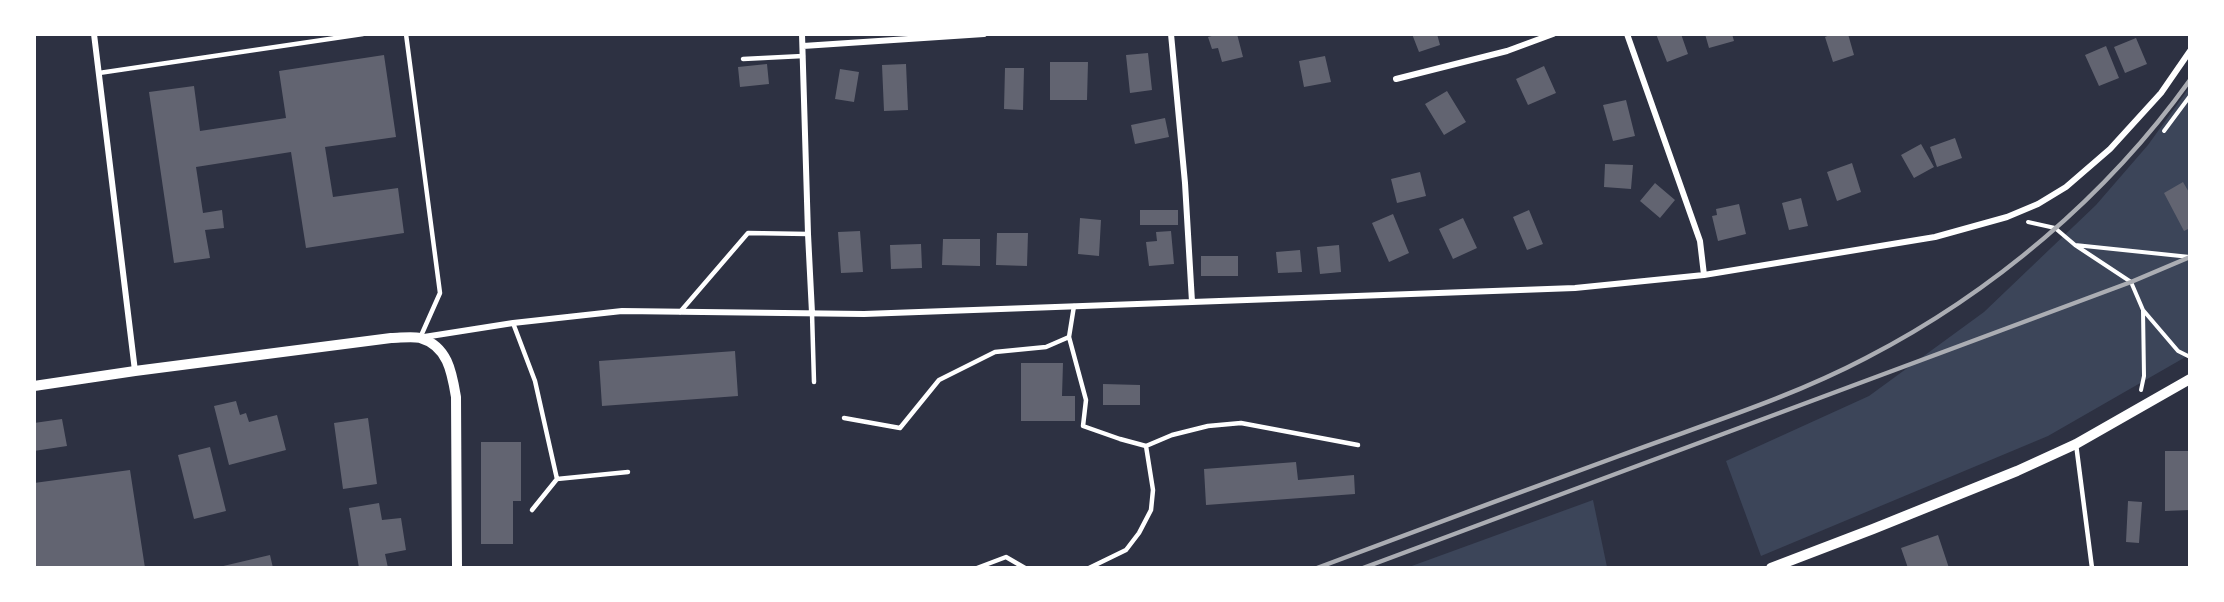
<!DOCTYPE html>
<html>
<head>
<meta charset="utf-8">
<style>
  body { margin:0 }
  #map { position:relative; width:2224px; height:602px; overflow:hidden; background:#2d3142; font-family:Helvetica,sans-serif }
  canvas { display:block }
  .frame { position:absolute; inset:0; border:36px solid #fff; pointer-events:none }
</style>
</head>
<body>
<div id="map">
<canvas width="2224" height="602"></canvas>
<div class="frame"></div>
</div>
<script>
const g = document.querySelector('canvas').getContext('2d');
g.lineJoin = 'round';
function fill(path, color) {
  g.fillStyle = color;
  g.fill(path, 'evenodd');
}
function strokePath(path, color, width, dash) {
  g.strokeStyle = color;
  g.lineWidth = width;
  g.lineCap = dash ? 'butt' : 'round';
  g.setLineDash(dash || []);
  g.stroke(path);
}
const green = new Path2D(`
  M2189,88V355L2048,436L1761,556L1726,461L1869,396L1984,312L2096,205L2148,145Z
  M1593,500L1607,567H1409Z`);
const building = new Path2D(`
  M1219,34H1237L1243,57L1222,62L1218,48L1212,49L1208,37Z
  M1412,34H1437L1440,45L1419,52Z
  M1656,34H1681L1688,54L1667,62Z
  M1705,34H1732L1734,41L1709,48Z
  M1832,34H1848L1854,55L1833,62L1825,37Z
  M2136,38L2147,64L2125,73L2114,47Z
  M2106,46L2119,78L2099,86L2085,55Z
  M1148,53L1152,90L1130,93L1126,55Z
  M384,55L396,137L325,147L333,197L398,188L404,233L306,248L291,152L196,167L203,213L222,210L224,228L205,230L210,258L174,263L149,92L194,86L200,131L286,118L279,71Z
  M1325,56L1331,82L1304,87L1299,61Z
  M1050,62H1088L1087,100H1050Z
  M767,64L769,84L740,87L738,67Z
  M906,64L908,110L884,111L882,65Z
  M1544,66L1556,93L1528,105L1516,79Z
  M1005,68H1024L1023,110L1004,109Z
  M840,69L859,72L854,102L835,99Z
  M1447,91L1466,122L1444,135L1425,104Z
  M1626,100L1635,136L1613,141L1603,105Z
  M1165,118L1169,137L1135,144L1131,125Z
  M1955,138L1962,158L1937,167L1930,147Z
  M1921,144L1934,167L1914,178L1901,155Z
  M1852,163L1861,192L1837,201L1827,172Z
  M1605,164L1633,165L1631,189L1604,187Z
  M1420,172L1426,196L1397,203L1391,179Z
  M2183,182L2190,194V228L2184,231L2164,193Z
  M1655,183L1675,200L1660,218L1640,201Z
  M1801,198L1808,226L1789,230L1782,203Z
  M1739,204L1746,234L1718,241L1712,216L1717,215L1716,209Z
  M1140,210H1178V225H1140Z
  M1529,210L1543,244L1527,250L1513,217Z
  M1393,214L1409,253L1389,262L1372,223Z
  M1080,218L1101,220L1099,256L1078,254Z
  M1463,218L1477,248L1453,259L1439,229Z
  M860,231L863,272L841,273L838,232Z
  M1171,231L1174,264L1149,266L1146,242L1157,241L1156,232Z
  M997,233H1028L1027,266L996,265Z
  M943,239H980V266L942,265Z
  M921,244L922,268L891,269L890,245Z
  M1339,245L1341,272L1320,274L1317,247Z
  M1300,250L1302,272L1278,273L1276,252Z
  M1201,256H1238V276H1201Z
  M735,351L738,396L602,406L599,361Z
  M1021,363H1063L1062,396H1075V421H1021Z
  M1103,384L1140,385V405H1103Z
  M236,401L240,415L246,413L249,422L277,415L286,450L229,465L214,406Z
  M368,418L377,484L343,489L334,423Z
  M62,419L67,446L34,451V423Z
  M481,442H521V501H513V544H481Z
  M210,447L226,511L194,519L178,455Z
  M2165,451H2190V510L2165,511Z
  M1296,462L1298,480L1354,475L1355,494L1206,505L1204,469Z
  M130,470L145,568H34V483Z
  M2128,501L2142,502L2139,543L2126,542Z
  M379,503L382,520L401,518L406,550L385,554L388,568H359L349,508Z
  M1938,535L1949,568H1908L1901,548Z
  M270,555L273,568H220L219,567Z`);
const path = new Path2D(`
  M2164,131L2190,96
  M2028,222L2055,228L2075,245L2190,257
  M2075,245L2131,282L2143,310L2178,351L2190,357
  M2141,390L2144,376L2143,310`);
const service = new Path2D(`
  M406,34L440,293L420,338
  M743,59L803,56
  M99,73L363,34
  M680,312L748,233L808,234
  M812,313L814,382
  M513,323L535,381L557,479L532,510
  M1069,337L1086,400L1083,426L1120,439L1146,446L1172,435L1208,426L1241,423L1358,445
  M844,418L900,428L939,380L995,352L1046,347L1069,337L1074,306
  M2076,444L2092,568
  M557,479L628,472
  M977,568L1006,557L1025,568
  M1089,568L1126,550L1139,533L1151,510L1153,490L1146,446`);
const minor = new Path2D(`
  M94,34L135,371
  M802,34L808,234L812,313
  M1171,34L1185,183L1192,302
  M1627,34L1700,241L1704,275
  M803,46L984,34
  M1396,79L1507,51L1553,34
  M424,337L513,323L622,311L864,314L1575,288L1704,275L1935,237L2007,217L2038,204L2066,187L2110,149L2161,93L2190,51`);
const tertiary = new Path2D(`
  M34,386L135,371L391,338C400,338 412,336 420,338C448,346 452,373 456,397L457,568
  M1771,568L1873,529L2017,471L2076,444L2190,379`);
const rail = new Path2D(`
  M1317,568C1418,530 1518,493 1619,456C1702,425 1788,399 1866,358C1992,293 2107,196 2190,80
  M1363,568L2131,282L2190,257`);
fill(green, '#3c4559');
fill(building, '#626471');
strokePath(path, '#fff', 4);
strokePath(service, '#fff', 4.5);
strokePath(minor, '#fff', 6);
strokePath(tertiary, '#fff', 10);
strokePath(rail, '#abadb3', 4.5);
</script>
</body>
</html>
